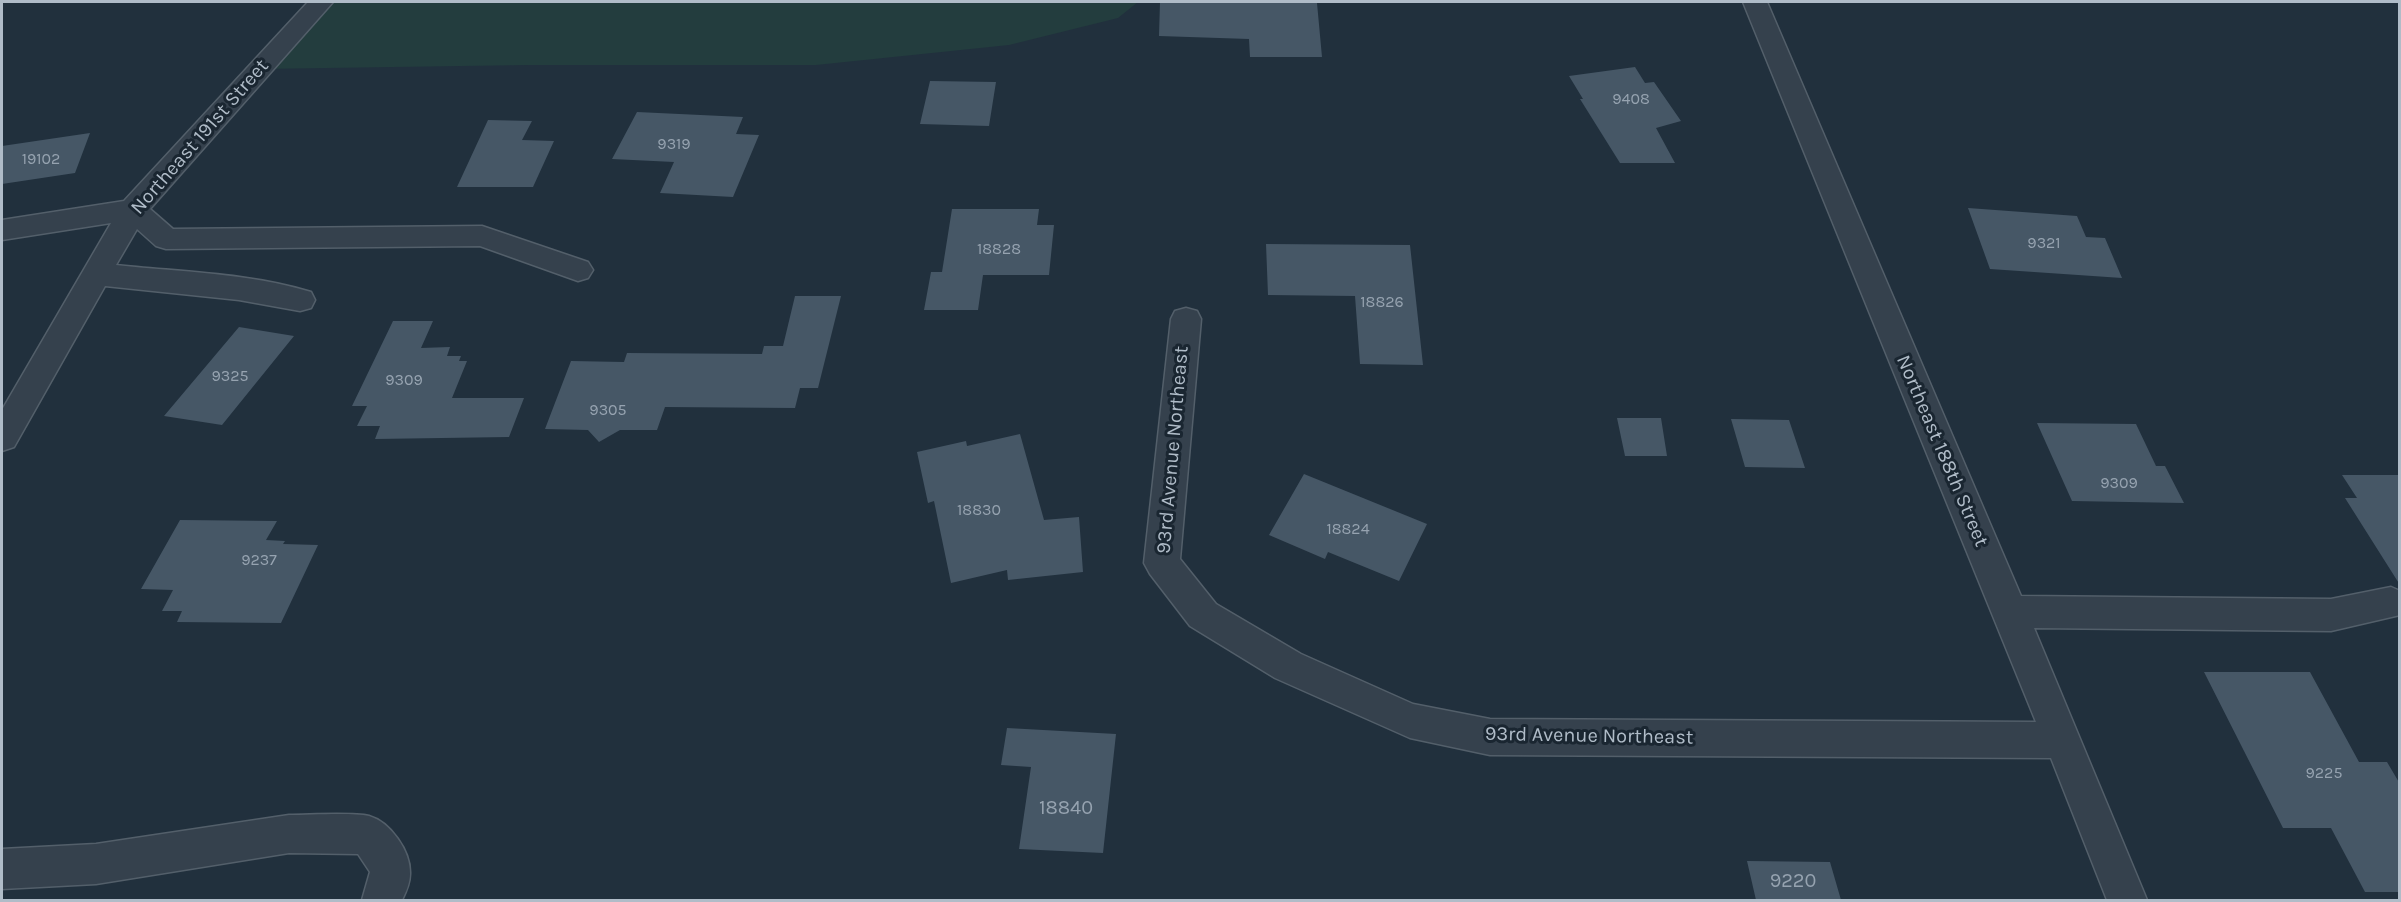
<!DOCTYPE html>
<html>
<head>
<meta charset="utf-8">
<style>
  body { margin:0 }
  #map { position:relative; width:2401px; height:902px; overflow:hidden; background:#21303d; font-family:Karla,sans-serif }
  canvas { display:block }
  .frame { position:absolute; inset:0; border:3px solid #b0bcc8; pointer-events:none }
</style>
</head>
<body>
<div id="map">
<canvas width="2401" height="902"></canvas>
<div class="frame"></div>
</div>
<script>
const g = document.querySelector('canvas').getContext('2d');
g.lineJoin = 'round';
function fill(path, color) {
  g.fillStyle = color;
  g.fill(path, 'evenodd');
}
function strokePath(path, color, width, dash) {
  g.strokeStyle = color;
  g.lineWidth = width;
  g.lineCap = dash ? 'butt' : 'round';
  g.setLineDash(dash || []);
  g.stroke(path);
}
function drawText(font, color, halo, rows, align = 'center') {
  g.font = font + ' Karla,sans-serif';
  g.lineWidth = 6;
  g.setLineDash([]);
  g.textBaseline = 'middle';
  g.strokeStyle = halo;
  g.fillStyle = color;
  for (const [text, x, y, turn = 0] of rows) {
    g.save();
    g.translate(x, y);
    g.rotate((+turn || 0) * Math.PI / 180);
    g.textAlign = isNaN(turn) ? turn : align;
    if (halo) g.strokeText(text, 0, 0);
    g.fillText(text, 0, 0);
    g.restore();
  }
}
const green = new Path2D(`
  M320,2H1138L1118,18L1009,45L816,65H529L259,69Z`);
const building = new Path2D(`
  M1160,2L1317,3L1322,57H1250L1249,39L1159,36Z
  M1635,67L1645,83L1654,82L1681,121L1656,128L1675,163H1620L1580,99H1583L1569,76Z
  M930,81L996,82L989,126L920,124Z
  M637,112L743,117L736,134L759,135L733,197L660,193L674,162L612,159Z
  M488,120L532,121L522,140L554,141L533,187H457Z
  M90,133L75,173L2,184V146Z
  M1968,208L2077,216L2086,237L2105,238L2122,278L1990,269Z
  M952,209H1039L1037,225H1054L1049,275H983L978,310H924L931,272H942Z
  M1266,244L1410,245L1423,365L1360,364L1355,296L1268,295Z
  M795,296H841L818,388H800L795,408L665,407L657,430H620L599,442L588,430L545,429L571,361L624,362L627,353L762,354L764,346H783Z
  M393,321H433L421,348L450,347L447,356H461L459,361H467L452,398H524L509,437L375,439L380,426H357L367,406H352Z
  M239,327L294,336L222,425L164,416Z
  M1617,418H1661L1667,456H1625Z
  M1731,419L1789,420L1805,468L1745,467Z
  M2037,423L2136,424L2156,466H2165L2184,503L2072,501Z
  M1020,434L1044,520L1079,517L1083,572L1008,580L1007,570L951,583L934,501L928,503L917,452L966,441L967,446Z
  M1304,474L1427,524L1399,581L1328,552L1325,559L1269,535Z
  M2342,475H2400V585L2345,498H2357Z
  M180,520L277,521L266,540L285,541L283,544L318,545L281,623L177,622L182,611H162L173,590L141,589Z
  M2204,672H2310L2359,762H2387L2400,784V892H2365L2331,828H2283Z
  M1007,728L1116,734L1103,853L1019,849L1031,767L1001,765Z
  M1747,861L1830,862L1841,900H1756Z`);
const minor = new Path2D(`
  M308,2H333L150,209L173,229L482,226L588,262L593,270L588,278L578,281L480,246L166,249L156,246L137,229L116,265C180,272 249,273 311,292L315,300L311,308L300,311L239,300L105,286L14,447L2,451V410L111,223L2,240V220L124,201Z
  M1743,2H1767L2021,596L2331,599L2391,587L2400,591V615L2331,631L2034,628L2147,900H2107L2051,758L1490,755L1410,738L1275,678L1190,626L1150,574L1144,563L1171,319L1175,311L1186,308L1197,311L1201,319L1180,559L1216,604L1301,654L1413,704L1490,719L2036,722Z
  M289,815C309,815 352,812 369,816C390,822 411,851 410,874C410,883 406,892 402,900H362L370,872L358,854L289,853L96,884L2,889V849L96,844Z`);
const numberNames = [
  ["9408",1631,99],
  ["9319",674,144],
  ["19102",41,159],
  ["9321",2044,243],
  ["18828",999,249],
  ["18826",1382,302],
  ["9325",230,376],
  ["9309",404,380],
  ["9305",608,410],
  ["9309",2119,483],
  ["18830",979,510],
  ["18824",1348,529],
  ["9237",259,560],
  ["9225",2324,773]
];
const streetNames = [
  ["Northeast 191st Street",200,137,-49],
  ["93rd Avenue Northeast",1173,450,-85],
  ["Northeast 188th Street",1942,451,67],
  ["93rd Avenue Northeast",1589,736,1]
];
const nearNumbernames = [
  ["18840",1066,808],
  ["9220",1793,881]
];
fill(green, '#233d3e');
fill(building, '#465766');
strokePath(minor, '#535f6a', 3);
fill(minor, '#35414d');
drawText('16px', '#96a3b0', null, numberNames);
drawText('20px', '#b0bcc8', '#1a2631', streetNames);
drawText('20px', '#96a3b0', null, nearNumbernames);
</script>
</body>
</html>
